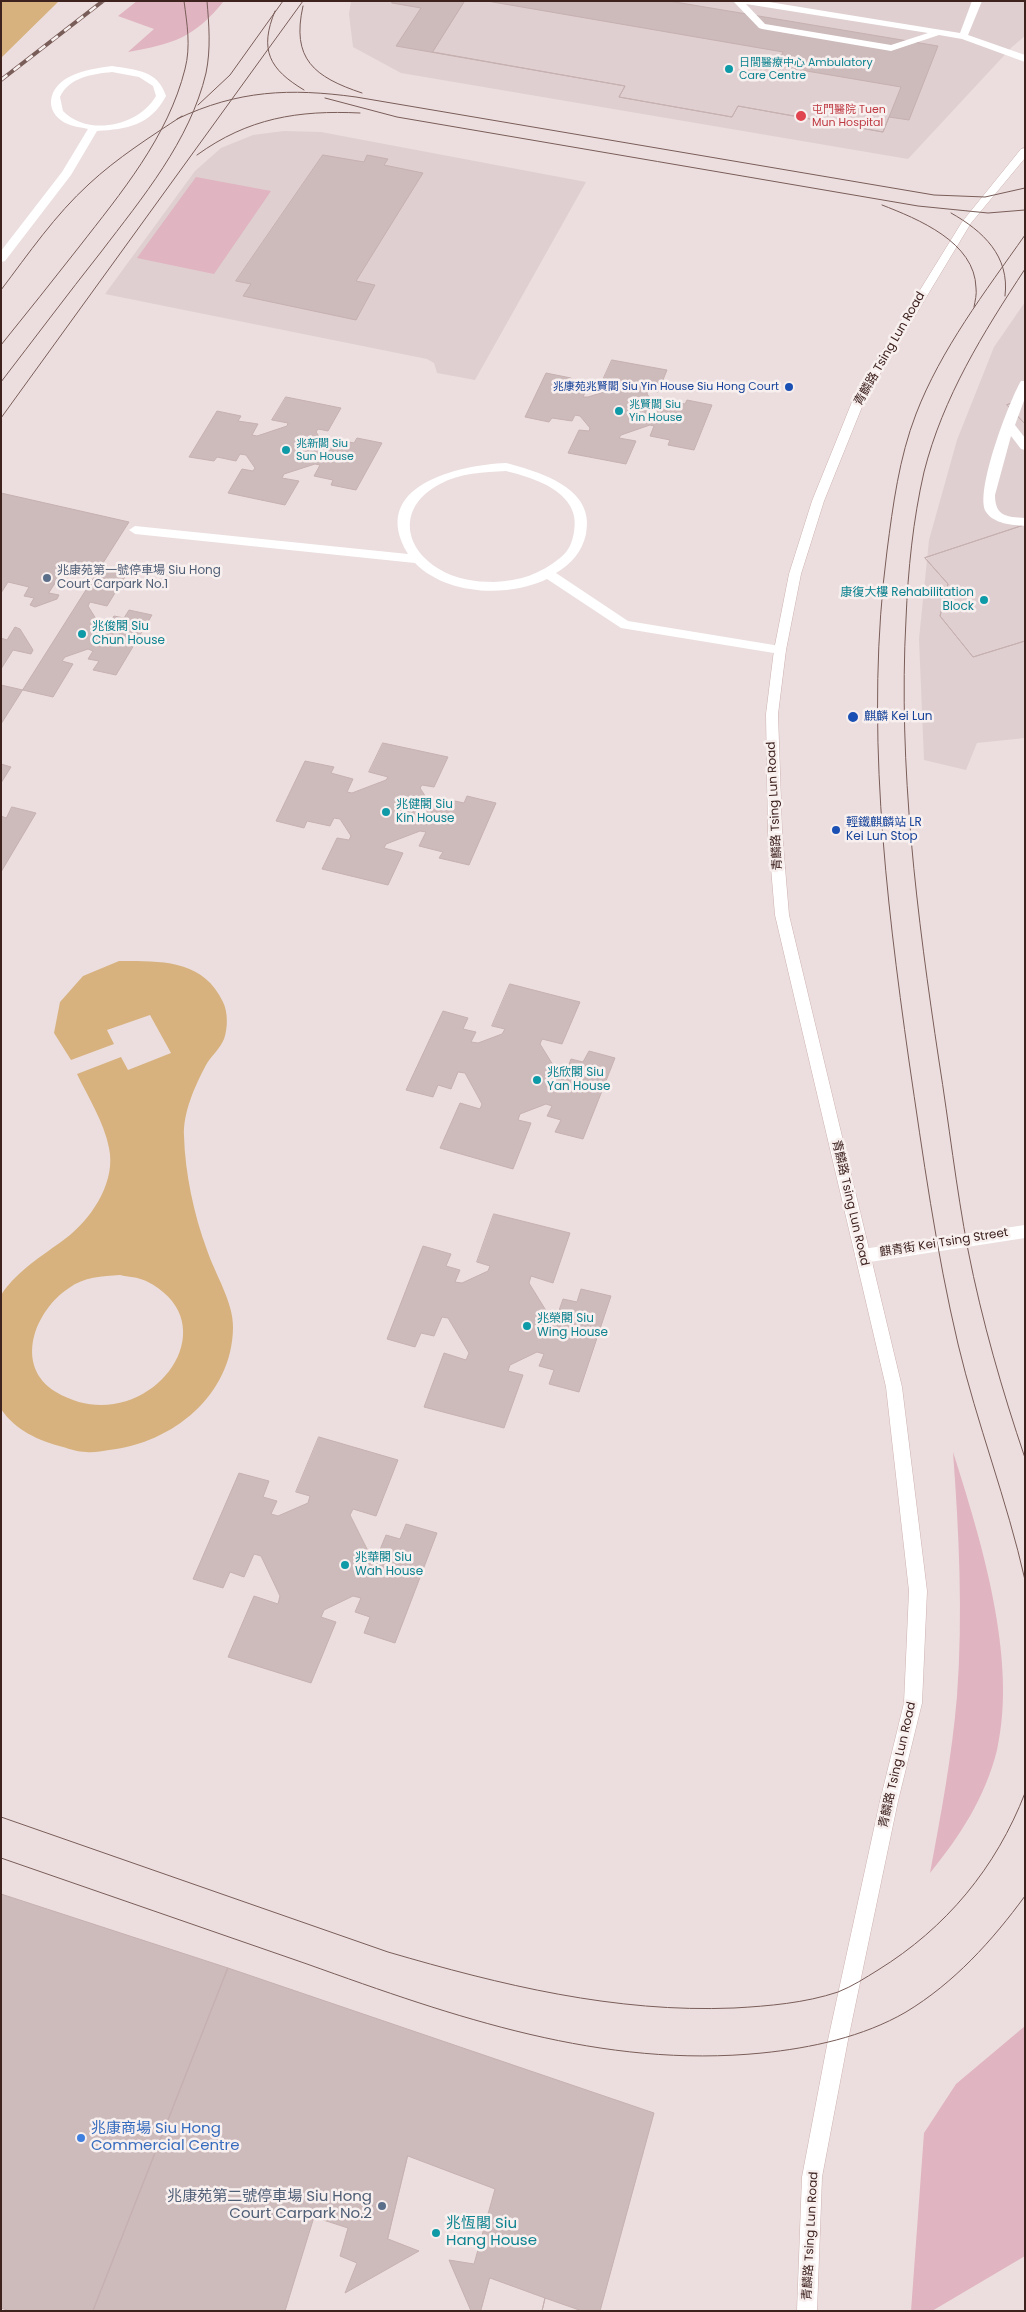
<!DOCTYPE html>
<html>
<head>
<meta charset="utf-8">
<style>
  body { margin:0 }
  #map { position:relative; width:1026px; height:2312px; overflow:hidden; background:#ecdede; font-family:Poppins,sans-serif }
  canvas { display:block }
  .frame { position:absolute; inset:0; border:2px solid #3d221e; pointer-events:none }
</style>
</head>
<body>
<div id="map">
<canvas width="1026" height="2312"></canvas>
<div class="frame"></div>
</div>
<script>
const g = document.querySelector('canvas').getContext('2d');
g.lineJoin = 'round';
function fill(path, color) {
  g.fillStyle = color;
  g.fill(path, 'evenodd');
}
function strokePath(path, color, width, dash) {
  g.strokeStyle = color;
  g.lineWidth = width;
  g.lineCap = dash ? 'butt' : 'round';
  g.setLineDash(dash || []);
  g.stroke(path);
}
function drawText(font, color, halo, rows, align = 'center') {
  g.font = font + ' Poppins,"Noto Sans TC",sans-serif';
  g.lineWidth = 5;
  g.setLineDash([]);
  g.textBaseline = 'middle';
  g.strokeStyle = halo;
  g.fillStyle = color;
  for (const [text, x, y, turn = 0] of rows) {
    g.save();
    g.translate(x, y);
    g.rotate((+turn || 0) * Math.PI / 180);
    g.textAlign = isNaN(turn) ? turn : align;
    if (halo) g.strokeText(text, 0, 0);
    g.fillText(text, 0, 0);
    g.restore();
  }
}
const built = new Path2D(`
  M351,1H1025V36L1012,47L908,159L401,73L353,47L349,14Z
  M284,131L321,132L586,182L475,380L437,373L434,363L427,359L105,294L195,171L221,148L253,135Z
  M1025,302V738L977,743L966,770L924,760L919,639L929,540L957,440L994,347Z`);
const green = new Path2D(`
  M137,1H224C194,38 173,44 128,52L154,29L118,16Z
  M196,177L271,191L214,274L137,258Z
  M953,1452C981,1540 1018,1659 997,1750C985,1798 960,1836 930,1873C941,1814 952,1756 957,1696C963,1614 959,1533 953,1452Z
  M1025,2026V2256L932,2311H911L924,2133L956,2084Z`);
const water = new Path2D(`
  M1,1H59L1,58Z
  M119,961C160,961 203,959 223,1002C228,1012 228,1028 224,1039C220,1049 211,1056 206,1065C195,1086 183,1112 184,1136C185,1173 194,1215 207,1250C215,1274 234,1303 233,1328C232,1395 173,1443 109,1450C102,1451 93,1453 86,1452C78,1452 70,1449 63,1447C39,1441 15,1430 1,1409V1295C19,1268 46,1254 70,1235C94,1215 116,1180 109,1148C104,1122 88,1097 77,1074L121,1057L128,1070L171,1053L150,1015L107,1030L114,1044L71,1060L54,1033L60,1002L83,976ZM120,1275C128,1277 138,1277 146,1281C237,1326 143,1444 56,1392C13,1366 35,1310 69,1288C84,1277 102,1276 120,1275Z`);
const building = new Path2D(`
  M393,1H669L938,46L909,120L889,117L883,132L738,106L732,117L619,97L625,86L396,46L421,8L392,3Z
  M465,1H487L783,52L777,66L901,87L883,132L738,106L732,117L619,97L625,86L433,52Z
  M323,155L364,162L367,155L388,159L384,165L423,173L356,281L375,285L356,320L243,296L251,284L236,281Z
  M612,360L667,370L658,392L648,391L647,394L657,406L662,407L665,400L685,404L687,400L712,405L694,450L668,445L670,440L650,436L654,426L650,425L621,435L619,438L636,441L626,464L568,453L579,430L589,431L590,428L580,416L575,415L572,421L552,418L549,422L525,417L546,373L571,378L569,382L588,386L583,397H588L617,388L618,385L602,382Z
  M286,397L341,408L328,431L318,429L316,432L325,445L330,446L334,439L354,443L357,438L382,443L356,490L331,485L333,480L314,476L320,465L315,464L284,474L282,478L299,481L285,505L228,493L242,469L253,471L255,468L246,455L240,454L236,461L217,457L214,461L189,457L217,411L241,416L238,421L258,424L252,435L257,436L287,426L288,423L272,420Z
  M1025,399V424L1007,405Z
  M1025,399V424L1007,405Z
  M1,493L129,522L1,724Z
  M1025,525V641L973,657L940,616L948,584L925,558Z
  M1025,525V641L973,657L940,616L948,584L925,558Z
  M69,562L126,575L107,606L90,602L88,606L101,627L106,628L114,616L124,618L129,610L152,615L116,675L93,670L99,661L88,659L93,651L88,649L65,657L62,661L73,664L53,697L1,685V669L13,650L31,654L33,650L20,629L15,627L7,640L1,638V593L8,582L29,587L24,596L34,598L30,605L35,607L57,599L59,595L49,593Z
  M383,743L448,757L434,787L422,785L420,788L431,805L437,806L441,798L464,803L467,796L496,803L469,865L439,858L443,852L419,846L426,832L420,831L386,844L384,848L403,853L388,885L322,869L337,838L349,840L351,836L340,819L334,818L330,826L307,821L304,828L276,821L305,761L334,767L331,773L353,779L347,792L352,793L386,780L388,777L369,772Z
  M1,764L11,767L1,783Z
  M12,807L36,813L1,872V816L6,818Z
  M510,984L580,1002L562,1044L542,1039L540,1044L558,1073L565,1075L571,1059L583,1062L589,1051L615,1058L583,1139L555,1132L561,1120L547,1116L552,1106L546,1104L520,1114L518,1120L531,1123L513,1169L440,1148L460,1103L480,1109L482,1104L465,1073L458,1072L451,1089L438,1085L433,1097L406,1090L443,1011L468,1018L463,1029L476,1032L471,1042L478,1043L502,1034L505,1029L492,1026Z
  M494,1214L570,1233L553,1283L531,1276L529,1283L550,1317L556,1319L563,1299L577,1302L581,1289L611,1296L579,1392L549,1384L554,1370L539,1366L544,1354L537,1352L510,1365L508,1371L523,1375L504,1428L424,1407L444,1353L466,1360L469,1353L448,1318L442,1317L434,1336L421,1333L415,1347L387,1339L423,1246L451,1254L446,1266L460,1270L455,1282L462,1283L488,1271L490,1266L477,1262Z
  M319,1437L398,1460L376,1516L353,1509L350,1515L370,1555L377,1557L386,1535L400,1539L406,1524L437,1533L395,1643L364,1633L370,1617L355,1612L361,1598L353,1596L324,1610L321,1617L336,1622L311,1683L228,1657L254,1596L278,1604L280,1596L261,1556L254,1554L244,1577L230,1572L223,1588L193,1579L239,1473L269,1481L263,1497L277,1501L271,1514L278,1516L308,1503L310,1496L296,1492Z
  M1,1894L228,1968L93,2311H10L1,2308Z
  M228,1968L654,2113L600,2311H582L545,2298L542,2311H93Z
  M408,2156L495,2189L474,2264L449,2260L471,2311H285L314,2217L348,2228L340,2256L357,2263L345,2293L419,2251L388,2239Z
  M490,2278L545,2298L542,2311H481Z`);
const lane = new Path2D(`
  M733,1H763L960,33L972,1H982L968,35L1025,55V62L962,39L939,35L891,51L762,29L759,28ZM746,4L928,33L891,45L765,24Z
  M112,66C136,70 158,70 166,96C150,126 127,129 97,131L71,175L5,261L1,262V251L62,172L88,129C79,127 69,126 62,121C42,107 52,84 71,76C83,70 98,68 112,66ZM112,72L139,77L153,86L156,96C139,126 88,137 63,111L60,97C69,77 93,74 112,72Z
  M1021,381H1025V398L1015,425L1025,438V450L1021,449L1011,436L995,495C995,516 1006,517 1025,518V526C1012,525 994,524 986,512C974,493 1009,401 1021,381Z
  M506,463C540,472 596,488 586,534C582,552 571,564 556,573L628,621L780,646L786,650L784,653L780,654L621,628L547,579C508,598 446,595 415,563L135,534L129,530L135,526L408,554C367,486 458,465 506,463ZM506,471C535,478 582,493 574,532C572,543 569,551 560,558C541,574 519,581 494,582C475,582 455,579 439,569C401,546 399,505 440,484C460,473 484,472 506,471Z`);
const street = new Path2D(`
  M1025,1225V1238L863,1263L858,1261L855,1256L858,1251L863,1249Z`);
const secondary = new Path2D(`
  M1025,148V158L971,223L866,397L824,501L801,574L786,650L778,714L782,832L789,915L902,1387L927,1591L922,1703L898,1801L848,2040L822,2177L817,2311H797L802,2177L828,2040L880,1801L904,1703L909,1591L886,1387L775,915L768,832L766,714L774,650L789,574L812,501L854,397L962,222L1021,149Z`);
const tram = new Path2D(`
  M303,6C291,59 314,77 362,93
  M275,11C259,50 269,69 304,90
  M325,98L397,117L918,206L988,213L1025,210
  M198,105L230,75L283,1
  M177,119C238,90 290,88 356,97L934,195L985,197L1025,188
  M197,155C248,118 298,110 360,113
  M882,205C918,219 975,242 976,288C977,294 975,301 974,307
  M951,213C983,231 1010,256 1005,296
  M1025,235C985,292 941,349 916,414C899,458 893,505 887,551C865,721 885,892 909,1061C923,1156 936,1251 958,1344C977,1424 1007,1500 1025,1580
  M1025,269C983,333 943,397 924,472C913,520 908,570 906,619C898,767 917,915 939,1061C949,1124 956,1187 968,1250C982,1321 1002,1390 1025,1458
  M1,290C29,253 55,215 89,184C117,158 150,137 182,116
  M1,345C27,313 53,280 79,247C121,193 168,137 185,69C191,46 187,24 184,1
  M1,382C34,339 67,295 101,252C142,198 190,141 206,73C211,49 209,25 207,1
  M1,418L303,1
  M1,1817L388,1952C501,1985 615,2013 734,2008C769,2006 805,2003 838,1992C853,1986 865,1978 878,1970C946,1928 996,1868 1025,1793
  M1,1858C103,1893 205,1929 307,1964C455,2017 602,2069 762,2053C811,2048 863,2037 906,2012C954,1983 992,1941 1025,1896`);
const rail = new Path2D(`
  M1,80L103,1`);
const markers = [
  [729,69,5,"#0f9aa8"],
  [801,116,6,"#e0444e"],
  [789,387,5,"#1a4fb4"],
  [619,411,5,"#0f9aa8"],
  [286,450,5,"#0f9aa8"],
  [47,578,5,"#5c6f8a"],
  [984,600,5,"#0f9aa8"],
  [82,634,5,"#0f9aa8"],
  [853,717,6,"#1a4fb4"],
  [386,812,5,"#0f9aa8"],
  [836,830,5,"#1a4fb4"],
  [537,1080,5,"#0f9aa8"],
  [527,1326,5,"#0f9aa8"],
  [345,1565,5,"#0f9aa8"],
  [81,2138,5,"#3f7fe0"],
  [382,2206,5,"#5c6f8a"],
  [436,2233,5,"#0f9aa8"]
];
const farCulturenames = [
  ["日間醫療中心 Ambulatory",739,63],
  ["Care Centre",739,76],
  ["兆賢閣 Siu",629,405],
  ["Yin House",629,418],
  ["兆新閣 Siu",296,444],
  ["Sun House",296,457]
];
const farHealthnames = [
  ["屯門醫院 Tuen",812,110],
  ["Mun Hospital",812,123]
];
const farTransitnames = [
  ["兆康苑兆賢閣 Siu Yin House Siu Hong Court",779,387]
];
const streetNames = [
  ["青麟路 Tsing Lun Road",890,349,-60],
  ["青麟路 Tsing Lun Road",775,806,-93],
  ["青麟路 Tsing Lun Road",850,1203,77],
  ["麒青街 Kei Tsing Street",944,1243,-9],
  ["青麟路 Tsing Lun Road",898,1765,-77],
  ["青麟路 Tsing Lun Road",811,2236,-87]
];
const serviceNames = [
  ["兆康苑第一號停車場 Siu Hong",57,571],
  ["Court Carpark No.1",57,585]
];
const cultureNames = [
  ["康復大樓 Rehabilitation",974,593,"right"],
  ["Block",974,607,"right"],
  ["兆俊閣 Siu",92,627],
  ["Chun House",92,641],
  ["兆健閣 Siu",396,805],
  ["Kin House",396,819],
  ["兆欣閣 Siu",547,1073],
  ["Yan House",547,1087],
  ["兆榮閣 Siu",537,1319],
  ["Wing House",537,1333],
  ["兆華閣 Siu",355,1558],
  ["Wah House",355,1572]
];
const transitNames = [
  ["麒麟 Kei Lun",864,717],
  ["輕鐵麒麟站 LR",846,823],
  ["Kei Lun Stop",846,837]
];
const nearShopnames = [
  ["兆康商場 Siu Hong",91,2129],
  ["Commercial Centre",91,2146]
];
const nearServicenames = [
  ["兆康苑第二號停車場 Siu Hong",372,2197],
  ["Court Carpark No.2",372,2214]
];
const nearCulturenames = [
  ["兆恆閣 Siu",446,2224],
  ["Hang House",446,2241]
];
fill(built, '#dfcfd0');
fill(green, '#e0b4c1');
fill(water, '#d7b27f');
fill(building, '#cdbabb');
strokePath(building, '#c6b0b0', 1);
strokePath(secondary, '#ccb2b0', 1);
fill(lane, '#fff');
fill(street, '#fff');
fill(secondary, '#fff');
strokePath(tram, '#795d58', 1);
strokePath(rail, '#795d58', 4);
strokePath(rail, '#f8efef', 2.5, [8]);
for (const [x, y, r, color] of markers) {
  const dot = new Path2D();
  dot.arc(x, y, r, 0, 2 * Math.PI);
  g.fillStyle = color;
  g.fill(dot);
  strokePath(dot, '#f8efef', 2);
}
drawText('11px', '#0d838f', '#f8efef', farCulturenames, 'left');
drawText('11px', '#be3a42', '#f8efef', farHealthnames, 'left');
drawText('11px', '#164399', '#f8efef', farTransitnames, 'right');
drawText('12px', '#3d221e', '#f8efef', streetNames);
drawText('12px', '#4e5e75', '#f8efef', serviceNames, 'left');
drawText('12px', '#0d838f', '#f8efef', cultureNames, 'left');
drawText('12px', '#164399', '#f8efef', transitNames, 'left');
drawText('15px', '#366cbe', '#f8efef', nearShopnames, 'left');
drawText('15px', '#4e5e75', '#f8efef', nearServicenames, 'right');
drawText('15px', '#0d838f', '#f8efef', nearCulturenames, 'left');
</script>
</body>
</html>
